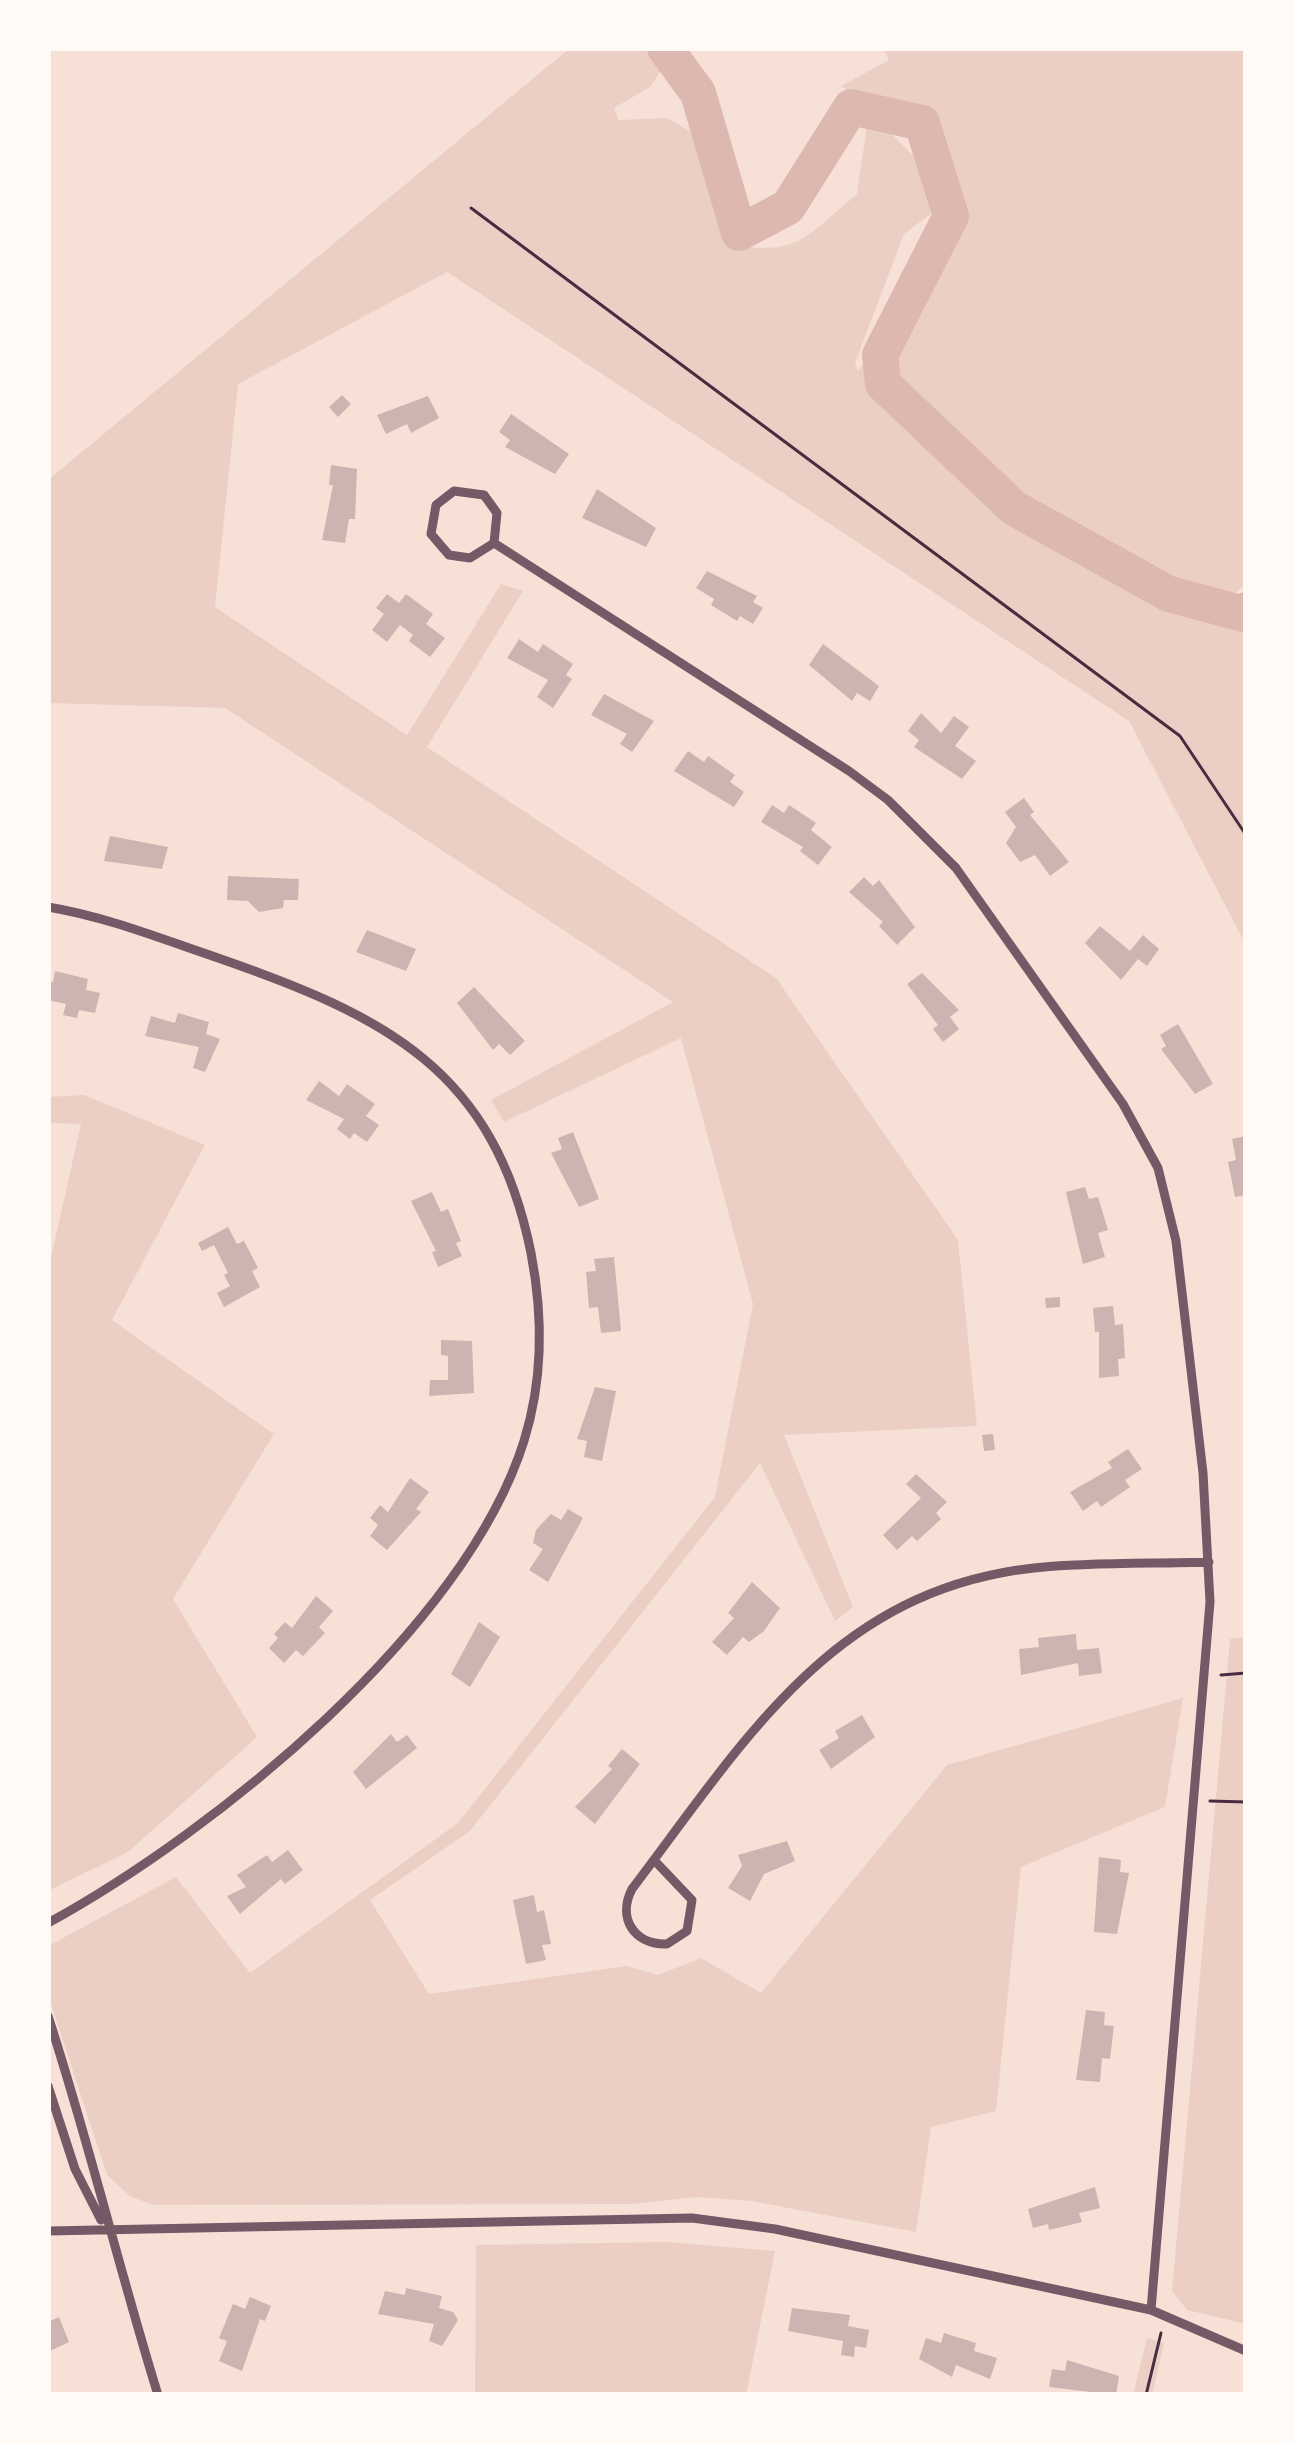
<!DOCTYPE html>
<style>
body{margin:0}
#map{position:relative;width:1294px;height:2443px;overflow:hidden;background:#f7e1d7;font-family:"Sofia Sans Condensed",sans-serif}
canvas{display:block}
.frame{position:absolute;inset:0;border:51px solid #fffaf5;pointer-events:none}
</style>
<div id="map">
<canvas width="1294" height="2443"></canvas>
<div class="frame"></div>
</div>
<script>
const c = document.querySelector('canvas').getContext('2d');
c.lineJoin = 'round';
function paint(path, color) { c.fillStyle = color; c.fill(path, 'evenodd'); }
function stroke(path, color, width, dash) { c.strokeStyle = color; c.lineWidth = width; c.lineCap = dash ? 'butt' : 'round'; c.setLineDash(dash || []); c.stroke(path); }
const green = new Path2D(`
 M570 48H649L663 68 650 87 614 108 619 120 667 118 695 134 728 244C798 257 806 237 857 194L867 125 881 123 937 180 936 210 904 234 855 363 858 371 950 241C976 172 892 119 841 86L889 60 883 48H1246V583L1217 610H1200L1100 552 1172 613 1246 629V945L1129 721 447 272 238 384 215 607 407 735 501 584 523 591 427 747 776 978 958 1240 977 1426 784 1435 853 1607 835 1621 760 1463 470 1831 370 1900 429 1994 627 1966 658 1975 701 1958 761 1993 947 1765 1183 1698 1165 1807 1021 1867 996 2111 931 2127 916 2232 751 2201 697 2197 633 2204 152 2205 130 2196 107 2175 48 1995 50 1945 176 1877 250 1973 458 1823 715 1497 753 1304 681 1038 504 1122 491 1100 673 1002 225 708 48 703V480Z
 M84 1095 205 1145 112 1320 274 1434 173 1599 257 1737 128 1852 48 1891V1271L81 1124 48 1123V1097Z
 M1246 1637V2324L1187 2310 1172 2291 1230 1639Z
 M666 2242 775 2251 746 2395H475L476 2245Z
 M1147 2338 1164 2343 1152 2395H1133Z`);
const river = new Path2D(`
 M665 48 698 93 739 233 788 207 851 107 922 123 951 216 880 355 883 384 1014 508 1169 594 1244 614 1246 610`);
const building = new Path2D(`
 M342 395 351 404 338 417 329 407Z
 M428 396 439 418 411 433 407 424 386 434 377 415Z
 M511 414 569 454 555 474 505 447 510 440 499 432Z
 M331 465 357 469 355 519H349L345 543 322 540 333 485H329Z
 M597 489 656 528 646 547 582 518Z
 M707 571 757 596 753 602 763 608 753 624 740 616 737 621 711 605 714 599 696 588Z
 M387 594 399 603 406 594 433 614 426 624 445 638 430 657 409 641 413 635 400 625 387 642 372 630 384 614 376 608Z
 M519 639 538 652 543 644 573 664 566 675 572 679 553 708 537 697 548 680 507 658Z
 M823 644 879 686 870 701 857 693 852 701 809 665Z
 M604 694 654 721 632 752 620 744 627 734 591 715Z
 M921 713 941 733 954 716 969 727 955 746 976 761 962 779 914 747 919 740 908 731Z
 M688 751 704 762 708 756 735 775 730 782 744 792 734 807 674 771Z
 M1024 798 1034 812 1030 815 1069 862 1050 876 1035 855 1020 862 1006 843 1016 827 1005 812Z
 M772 805 784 813 789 805 816 823 811 830 832 847 818 865 800 851 803 847 761 822Z
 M110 836 168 847 162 869 104 861Z
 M228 876 299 879 298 900H284L283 908 259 912 248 901 227 900Z
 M864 877 873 886 879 880 915 927 897 945 879 926 883 922 849 892Z
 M1100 926 1130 951 1143 935 1159 949 1147 966 1138 959 1121 980 1085 943Z
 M367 930 416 949 406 971 356 952Z
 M55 971 88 979 86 990 100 993 95 1013 79 1010 77 1018 63 1015 66 1004 48 1000V981L53 982Z
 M922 973 959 1010 950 1017 959 1029 943 1042 933 1029 938 1025 907 984Z
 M474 987 525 1041 510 1055 499 1044 493 1050 457 1003Z
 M178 1013 209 1022 206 1034 220 1039 205 1072 193 1068 199 1047 145 1036 151 1016 175 1023Z
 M1178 1024 1213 1084 1195 1094 1161 1049 1166 1046 1160 1035Z
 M319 1081 339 1096 347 1084 375 1104 366 1116 379 1125 367 1142 354 1133 350 1139 337 1129 344 1119 306 1100Z
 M573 1132 599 1199 579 1207 551 1153 562 1149 558 1138Z
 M1246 1136V1195L1235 1197 1228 1162 1236 1160 1232 1139Z
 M1085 1187 1089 1199 1098 1197 1108 1230 1098 1233 1105 1257 1083 1264 1066 1192Z
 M432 1192 441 1212 448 1209 461 1241 456 1243 462 1256 438 1267 432 1252 436 1251 411 1201Z
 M228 1227 237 1244 244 1241 258 1268 252 1271 260 1287 224 1307 217 1293 230 1286 224 1275 228 1273 214 1245 202 1251 198 1243Z
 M614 1257 621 1331 601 1333 598 1307 589 1308 586 1272 596 1271 594 1259Z
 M1060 1297V1307L1046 1308 1045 1298Z
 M1113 1306 1115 1325 1123 1324 1125 1358 1118 1359 1119 1376 1099 1378V1332H1095L1093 1308Z
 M441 1340 472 1341 474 1393 429 1396 430 1380H448V1356L441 1355Z
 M595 1387 616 1391 602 1461 584 1457 587 1441 577 1439Z
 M993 1434 995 1450 984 1451 982 1435Z
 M1128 1449 1142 1469 1125 1480 1130 1487 1101 1507 1097 1501 1083 1511 1070 1492 1112 1468 1108 1462Z
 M916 1474 947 1502 936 1513 941 1519 917 1541 912 1536 897 1550 883 1535 921 1498 906 1484Z
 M410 1478 429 1492 416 1509 421 1512 387 1550 370 1536 378 1525 370 1518 380 1505 388 1512Z
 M568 1509 583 1518 548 1582 529 1570 543 1549 533 1543 536 1530 551 1514 561 1520Z
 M752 1582 780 1608 764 1631 749 1642 743 1637 727 1655 712 1642 734 1618 728 1613Z
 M316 1596 333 1611 319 1627 325 1633 303 1656 296 1650 284 1663 269 1648 278 1638 274 1634 285 1622 292 1628Z
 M479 1622 500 1637 470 1687 451 1674Z
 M1076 1634 1077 1650 1099 1648 1102 1673 1079 1676 1078 1663 1021 1675 1019 1649 1039 1647 1038 1638Z
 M862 1715 875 1737 831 1769 819 1750 839 1738 835 1731Z
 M391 1734 397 1742 407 1735 417 1748 366 1789 353 1772Z
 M622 1749 640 1764 595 1824 575 1807 612 1769 608 1766Z
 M787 1841 795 1861 764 1874 750 1901 728 1888 742 1866 738 1855Z
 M288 1850 303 1870 285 1884 281 1879 240 1914 227 1896 246 1887 237 1875 267 1855 272 1862Z
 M1099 1857 1121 1860 1120 1872 1129 1873 1117 1934 1094 1932Z
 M534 1895 537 1912 544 1910 551 1944 542 1945 546 1960 526 1964 513 1900Z
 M1086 2010 1105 2012 1104 2025 1114 2026 1110 2059 1102 2058 1100 2082 1076 2080Z
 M1095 2187 1100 2208 1079 2213 1082 2222 1049 2230 1048 2224 1033 2228 1028 2209Z
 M406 2288 442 2296 439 2308 453 2312 458 2320 442 2346 429 2341 434 2324 378 2314 385 2291 405 2295Z
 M250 2297 271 2306 265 2321 260 2319 242 2371 219 2361 227 2341 219 2338 233 2304 245 2309Z
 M792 2308 850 2315 848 2326 869 2330 866 2348 855 2346 854 2357 841 2355 843 2341 788 2331Z
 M59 2317 69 2342 48 2352V2322Z
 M944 2333 976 2343 974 2351 997 2358 990 2379 956 2365 952 2377 919 2359 926 2338 941 2343Z
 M1067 2360 1119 2376 1116 2395 1049 2387 1052 2369 1065 2371Z`);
const path = new Path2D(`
 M471 208 1180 736 1246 835
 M1221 1675 1246 1673
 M1210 1801 1246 1802
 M1146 2395 1161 2333`);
const minor = new Path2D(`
 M494 543 470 558 449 555 431 534 436 505 454 491 484 495 497 513 494 543 849 771 888 800 956 868 1123 1104 1158 1168 1176 1241 1203 1473 1210 1602 1151 2310
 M48 907C108 917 164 940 221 959 384 1016 494 1069 531 1253 543 1315 543 1380 524 1441 465 1629 216 1831 48 1923
 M654 1860 692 1900 687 1931 667 1944C634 1945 617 1918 632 1889 744 1742 832 1590 1034 1568 1092 1562 1151 1564 1209 1562
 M48 2016C89 2142 119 2269 158 2395
 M48 2086 75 2169 101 2220
 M48 2231 692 2218 775 2229 1151 2310 1246 2351`);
paint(green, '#ebcfc5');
stroke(river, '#dcb8b0', 36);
paint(building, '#ccb4b1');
stroke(path, '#4a2c40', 3);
stroke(minor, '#755966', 9);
</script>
